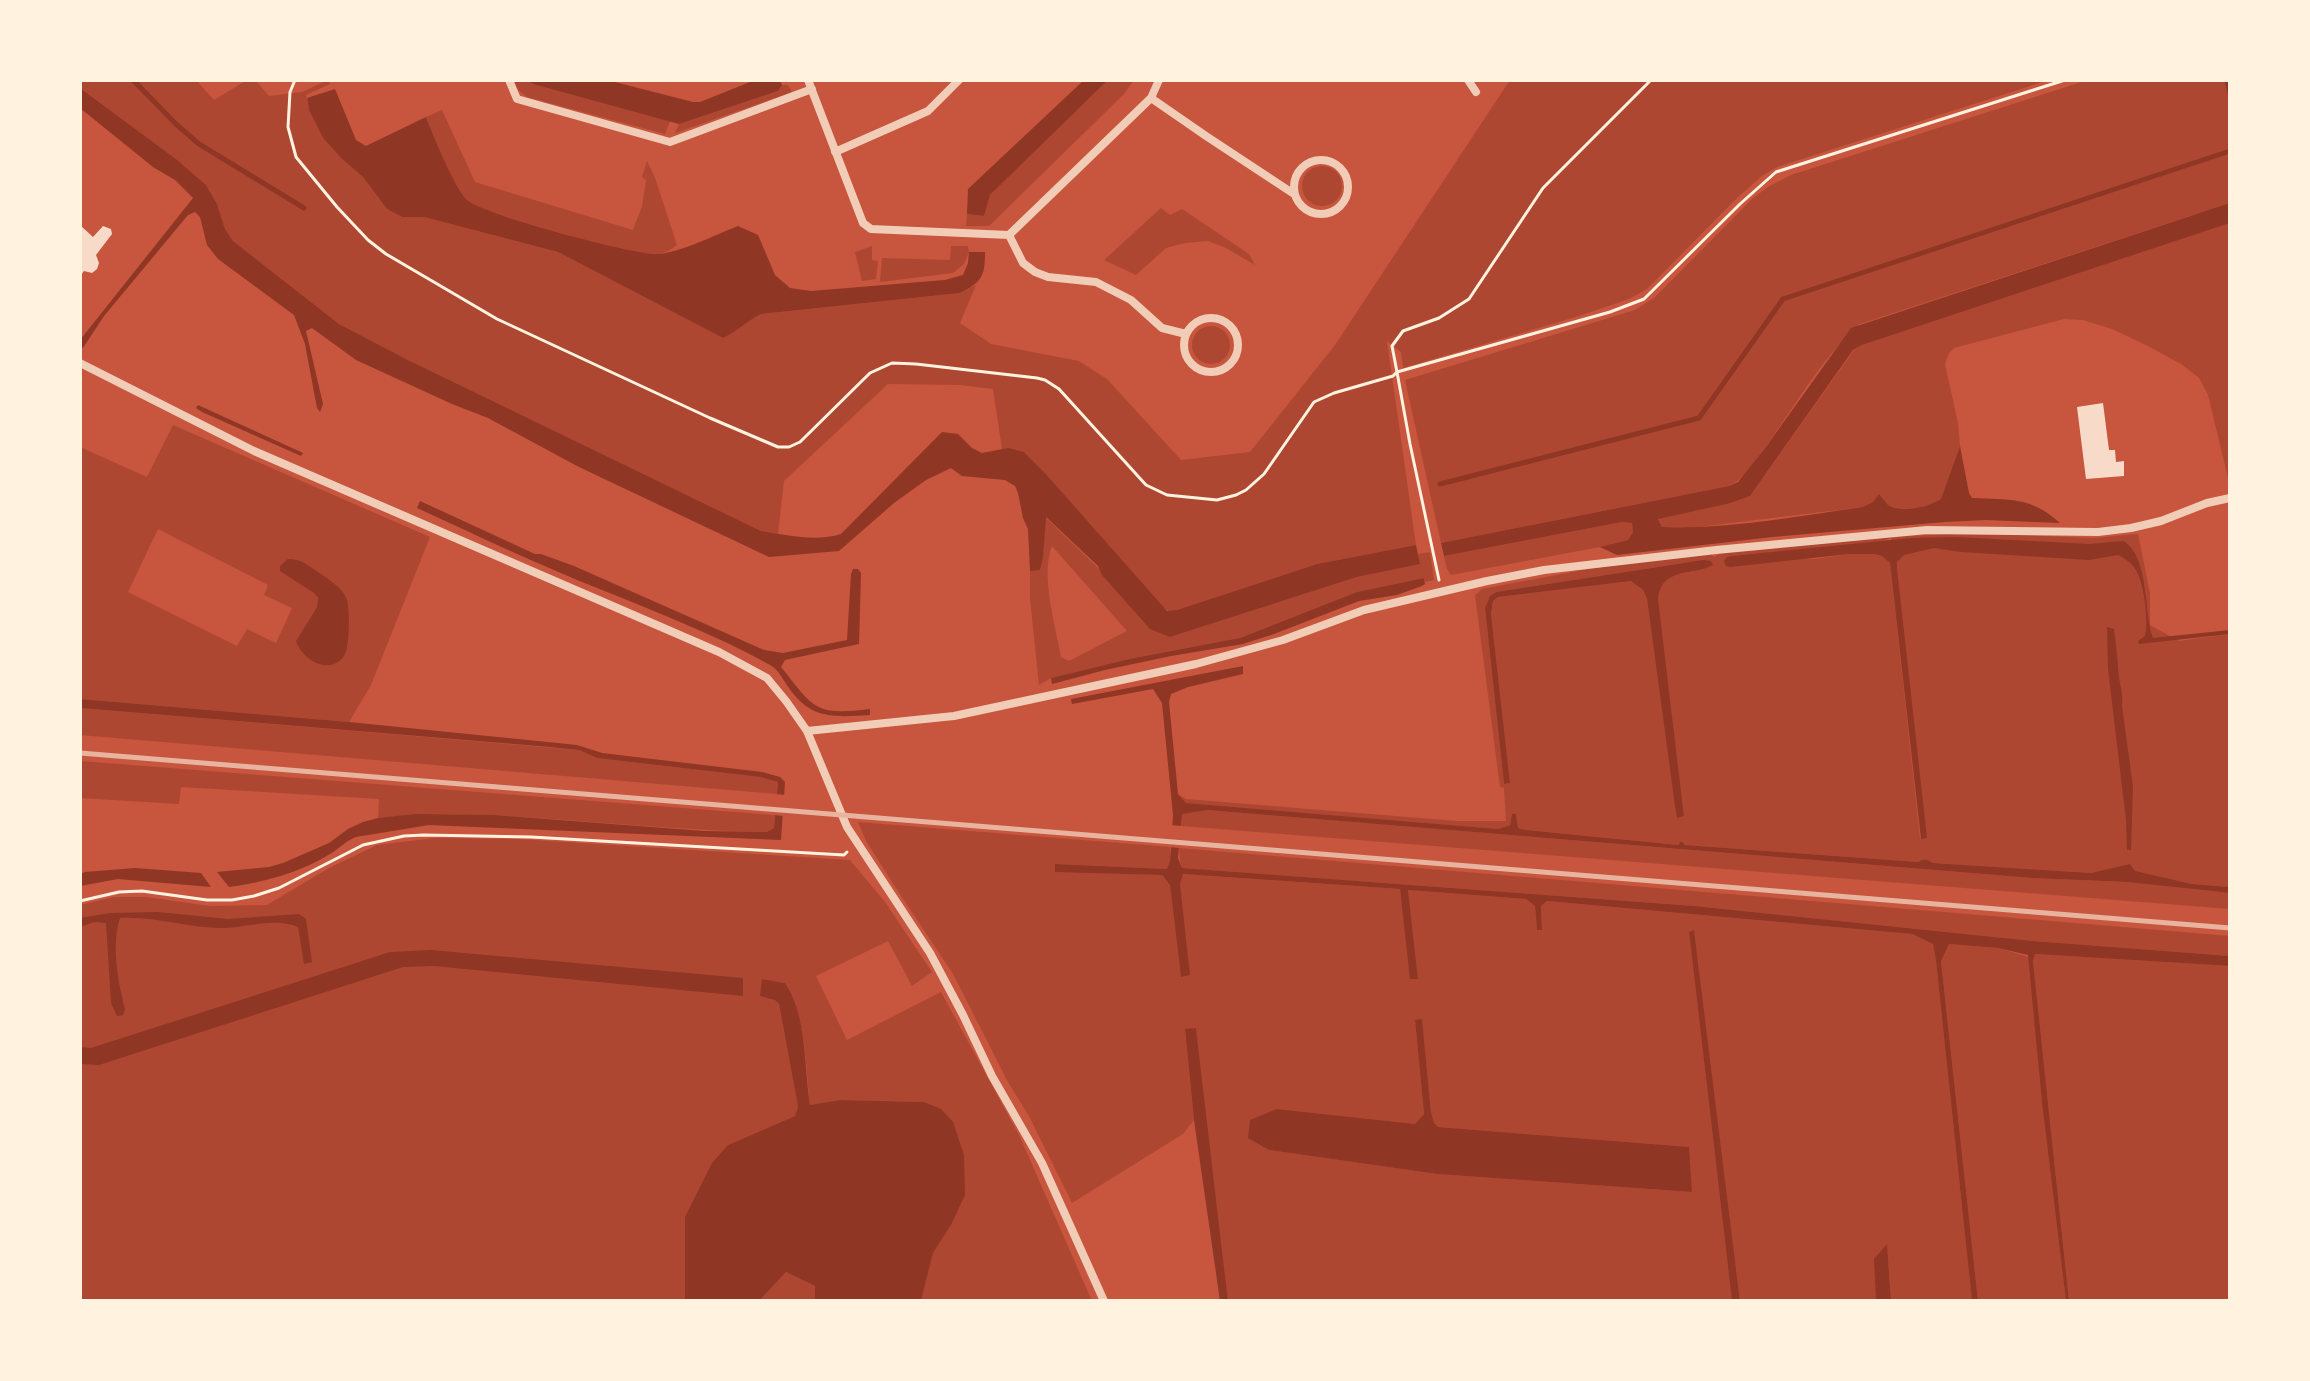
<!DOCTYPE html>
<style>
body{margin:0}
#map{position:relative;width:2310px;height:1381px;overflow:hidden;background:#c8553d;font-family:"Noto Serif",serif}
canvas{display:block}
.frame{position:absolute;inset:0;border:82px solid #fff3e0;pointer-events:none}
</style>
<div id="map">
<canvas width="2310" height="1381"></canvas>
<div class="frame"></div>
</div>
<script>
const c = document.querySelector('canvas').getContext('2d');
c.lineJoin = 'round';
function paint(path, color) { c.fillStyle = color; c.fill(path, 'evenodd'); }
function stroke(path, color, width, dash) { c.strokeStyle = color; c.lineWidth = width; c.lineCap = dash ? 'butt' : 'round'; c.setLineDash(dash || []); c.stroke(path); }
const green = new Path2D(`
 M80 80H196L214 100 247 80H255L269 96 302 92 328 80 330 84 306 95 309 110 323 138 341 158 363 177 387 209 402 217H424L558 252 723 338C738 331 747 321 761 314L960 293 976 285 960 323 991 344 1079 361 1107 379 1181 460 1250 452 1335 345 1510 80H2049L1777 167 1762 176 1737 198 1647 289 1629 299 1579 316 1403 368 1401 352 1387 341 1416 545 1317 564 1171 612 1163 608 1045 473 1024 452 1002 449 993 389 959 385 888 384 784 481 778 534 761 531 408 360 339 324 233 241 225 229 217 204 206 185 176 159 80 88Z
 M514 80H527L533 84 670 121 665 134 527 97 518 90Z
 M1108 80H1134L1124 94 989 226H966L967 214 984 216 990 195Z
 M2088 80H2230V213L2196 214 1860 324C1824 355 1798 401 1771 439 1760 455 1747 478 1729 486L1441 543 1405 380 1635 310 1654 298 1752 199 1768 187 1791 175Z
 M782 85H788L792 92 675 133 679 124 778 91Z
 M442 110 475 182 633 230 642 206 646 180 642 177 647 161 655 178 677 245C671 250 664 254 655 254 632 255 481 213 466 200 455 190 432 133 426 117Z
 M1302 186a20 20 0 1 1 40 0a20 20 0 1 1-40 0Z
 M1161 208 1170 215 1182 209 1249 254 1255 265 1226 248 1208 241 1185 243 1166 248 1136 275 1104 260Z
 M2230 223V486L2208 395 2199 378 2181 364 2146 345 2112 329 2083 320 2064 319 1954 348 1949 353 1945 364 1958 423 1960 446 1941 500C1929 506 1916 509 1902 508 1885 507 1880 499 1863 507L1690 528 1662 527 1658 518 1731 503 1750 496 1854 350 1862 345Z
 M872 246V260L878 261 876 279 862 281 855 252Z
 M951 246H968L969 252 964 264 953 273 880 282 882 258 950 260Z
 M1192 345a19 19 0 1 1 38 0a19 19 0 1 1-38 0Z
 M173 425 430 537 371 685 349 722 80 699V447L147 477ZM158 529 268 585 264 595 292 608 276 643 247 629 237 646 128 592ZM314 593 348 625 296 641 317 607 318 598Z
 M1045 517 1170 637 1357 577 1419 564 1418 554 1430 552 1434 580 1425 582 1424 578 1357 592 1240 638 1094 668 1051 678 1039 685 1030 599V571L1040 570 1043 558ZM1052 546 1127 631 1069 661 1061 657C1056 628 1040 574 1052 546Z
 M1622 522 1632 523 1633 532 1628 540 1600 547 1451 575 1447 569 1444 556Z
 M1969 533 2093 538 2138 534 2150 593V625L2179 641 2230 634V887L2192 884 2134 871 2123 866 2091 873 1933 863C1927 859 1924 858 1918 862L1683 845 1680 843V845L1526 830 1518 828 1516 814H1512L1510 825 1498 829 1186 803 1178 794 1186 799 1457 821H1506L1504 788 1500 787 1475 595 1482 589 1594 568 1711 554 1714 557 1722 553 1891 537ZM1891 538 1897 568 1926 838H1920L1890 563 1882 556 1874 554H1849L1815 559 1727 557 1884 541ZM1711 561C1692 582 1664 562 1658 598L1684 816 1677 817 1675 807 1647 599 1643 590 1631 581 1498 597 1493 601 1491 614 1510 783 1504 784 1485 608 1490 596 1496 592 1683 563Z
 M80 708 579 750 597 758 760 777 778 782 777 794 80 735Z
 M80 761 773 815H775L774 828 767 832C700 831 633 825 566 820 503 816 440 811 378 818L379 799 181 787 179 804 80 798Z
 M1192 810H1207L2032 878 2127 882 2230 893V909L1181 826 1182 813Z
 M858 822 1170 847V862L1167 869 1056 864 1055 871 1162 875 1170 885 1181 977 1180 884 1182 874 1400 889 1411 979H1418L1408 890 1526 899 1535 906 1537 930 1542 929 1541 906 1547 901 1912 934 1933 944 1936 961 1972 1301H1891L1887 1246 1876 1301H1740L1694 931 1689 932 1732 1301H1228L1196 1028 1185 1030 1194 1120 1183 1134 1072 1203 1030 1118 1008 1082 953 974 894 885 866 841ZM1422 1020 1431 1112 1434 1123 1438 1127 1688 1147 1692 1192 1437 1174 1269 1150 1277 1109 1415 1124 1424 1114 1415 1021Z
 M435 838 517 839 850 860 885 902 932 972 912 986 888 941 816 976 847 1040 941 992 1020 1137 1092 1301H921L933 1253 951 1225 924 1102 840 1100 810 1105C806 1069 805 1013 785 983L762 979 779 1004 798 1105 795 1116 728 1145 685 1217V1301H80V905L114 897H147L210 906 267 905 329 868 377 845Z
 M1179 848 2230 936V956L2033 941 1694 906 1181 868Z
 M1949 944 1998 948 2029 957 2042 1103 2066 1301H1978L1941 960Z
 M2035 954 2230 966V1301H2069L2033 961Z
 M786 1272 815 1286V1301H759Z`);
const water = new Path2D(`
 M527 80H607L693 102H700L755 80H780L782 85 778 91 679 124 533 84Z
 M1084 80H1108L990 195 984 216 967 214 968 189Z
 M80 88 176 159 206 185 217 204 225 229 233 241 339 324 408 360 761 531C786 535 816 542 841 534L942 432 958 434 972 448 982 453 1008 448 1024 452 1045 473 1167 611 1177 610 1317 564 1416 545 1420 564 1357 577 1170 637 1150 629 1102 575 1098 566 1046 517 1043 558 1040 570 1030 571 1028 529 1023 518 1018 493 1015 486 1005 480 962 476 951 468 926 480 894 503 839 551 769 557 579 467 488 418 452 404 356 360 312 328 306 331 323 404 320 412 317 408 305 344 294 315 218 259 207 245 200 217 195 212 188 215 104 316 83 348 80 346V340L193 198 175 180 153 167 80 108Z
 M335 89 356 140 366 146 426 117C432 133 456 191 467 200 482 214 634 255 656 254 678 254 717 234 738 226L758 235 775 275 790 288 811 291 945 280 963 275 968 263 969 252H985C985 276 982 282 960 293L761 314C747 321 738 331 723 338L558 252 424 217H402L387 209 363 177 341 158 323 138 309 110 307 98Z
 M2230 203V223L1862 345 1853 350 1750 496 1731 503 1658 519 1662 527C1728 530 1797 516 1863 507L1873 502 1879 494C1880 495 1887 504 1888 505 1902 513 1929 507 1941 499L1960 446 1969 493 1972 498C2010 500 2030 496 2060 523L1986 520 1945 522 1772 537 1617 555 1600 547 1628 540 1633 532 1632 523 1622 522 1444 556 1441 543 1729 486 1738 482 1763 451 1851 328Z
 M198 405 303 453 301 456 202 412 196 408Z
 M420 501 535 554H541L574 566 764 650 783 653 847 640 851 574 853 569H858L861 573 859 644 785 660 781 667C814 708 814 716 870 709V715C835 717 811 720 789 688 783 680 779 670 770 665 716 635 659 613 602 590 539 565 478 536 417 508Z
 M1956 537 2089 544 2124 541C2150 559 2143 611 2153 638L2230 630V634L2139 644 2138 641 2145 636C2149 622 2144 585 2137 572 2133 564 2126 559 2118 555L2089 560 1961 552 1934 548 1904 555 1897 562V568L1927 838 1921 839 1890 563 1882 556 1874 554H1849L1730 567 1726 566 1724 561 1727 557 1732 556 1911 538Z
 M288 559C301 558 310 567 321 574 331 581 343 588 347 600 350 611 350 647 344 656 330 676 302 660 296 641L317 607 318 598 314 593 280 571V566Z
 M1703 560 1711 561 1713 565C1691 577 1663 566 1658 598L1684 816 1677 818 1675 807 1647 599 1643 590 1631 581 1498 597 1493 601 1491 614 1510 783 1504 784 1485 608 1490 596 1496 592Z
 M1424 578 1425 584 1422 586 1397 595 1359 601 1274 634 1243 644 1171 656 1105 670 1052 684 1051 678 1130 659 1240 638 1357 592Z
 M2107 627 2114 629C2116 642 2117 655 2118 667 2118 681 2124 692 2122 706L2133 787 2131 850H2127L2126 820 2108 669Z
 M1243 666V674L1188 687 1171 694 1169 702 1178 794 1186 803 1498 829 1510 825 1512 814H1516L1518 828 1526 830 1679 845 1680 842 1684 843V845L1918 862C1924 858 1927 859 1933 863L2091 873 2130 864 2135 871 2192 884 2230 887V893L2127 882 2032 878 1207 810 1182 814 1178 858 1182 868 1694 906 2033 941 2230 956V966L2035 954 2033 961 2069 1301H2066L2042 1103 2028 955 1998 948 1949 944 1941 961 1978 1301H1972L1936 961 1933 944 1912 934 1547 901 1541 906 1542 930H1537L1535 906 1526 899 1408 890 1418 979H1410L1400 889 1183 874 1180 884 1190 975 1181 977 1170 885 1162 875 1055 872V864L1167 869 1170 861 1173 815 1162 703 1153 689 1072 704 1071 699Z
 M80 699 349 722 577 745 602 753 762 772 780 777 785 782 781 840 429 825 356 837C345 841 339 849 330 854 299 873 265 882 229 887L217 872 269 867 283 863 329 843 348 829 363 822 378 818 415 814 493 815 704 831 767 832 774 828 778 782 760 777 597 758 579 750 550 747 80 708Z
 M135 868 201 873 211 887 118 879 80 886V874L85 872Z
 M158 912 228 919 299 914 306 919 312 962 304 964 298 927C274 917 247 928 222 928 188 928 154 916 120 918 111 946 118 981 125 1009L123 1015 117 1016 111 1003 106 923 94 922 80 927V918L110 913Z
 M1694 930 1740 1301H1732L1689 932Z
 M431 950 743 978V996L434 966 403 967 99 1065 80 1064V1047L91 1048 390 952Z
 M762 979 785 983C807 1015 804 1067 810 1105L840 1100 924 1102 941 1109 953 1122 964 1155 965 1195 951 1225 933 1253 921 1301H815V1286L786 1272 759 1301H685V1217L712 1163 728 1145 795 1116 798 1106 779 1004 775 1000 760 996Z
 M1422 1019 1431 1112 1434 1123 1438 1127 1689 1147 1692 1192 1437 1174 1269 1150 1248 1138 1250 1120 1277 1109 1415 1124 1424 1114 1415 1020Z
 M1196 1028 1228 1301H1220L1194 1120 1185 1029Z
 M1887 1244 1891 1301H1876L1874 1259Z`);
const pier = new Path2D(`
 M775 794 787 795 785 816 773 815Z
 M1169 825 1183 826 1182 848 1167 847Z`);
const stream = new Path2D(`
 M133 80 177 125 199 144 304 208
 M2227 80 2230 93
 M1440 484 1699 418 1783 299 2230 151`);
const building = new Path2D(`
 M80 225 93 237 103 226 111 229 112 234 96 255 99 263 97 269 92 273 84 271 80 276Z
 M2103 403 2109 450H2115L2116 462 2124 461V476L2086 479 2077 407Z`);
const path = new Path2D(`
 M295 80 290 92 288 127 296 157 337 207 368 240 386 254 497 319 710 418 778 447H789L800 442 870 373 892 363 916 364 1037 378 1045 380 1059 389 1146 485 1167 495 1217 500 1236 495 1246 490 1264 474 1314 402 1334 393 1393 376 1397 372 1392 346 1403 331 1439 318 1469 299 1543 188 1651 80
 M1439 580 1410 444 1397 372 1610 312 1644 299 1740 204 1776 172 2065 80
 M80 901 119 892 142 891 207 900H232L254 896 279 888 363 845 404 836 424 835 531 837 844 855 847 852`);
const minor = new Path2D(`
 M509 80 517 99 670 142 812 89
 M808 80 863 223 871 229 1009 235
 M1468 80 1476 92
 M1151 98 1206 136 1294 194
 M835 152 928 111 959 80
 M1294 187a27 27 0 1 1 54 0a27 27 0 1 1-54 0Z
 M1009 235 1151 98 1159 80
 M1009 235 1023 263 1035 272 1048 277 1096 282 1131 300 1162 328 1186 334
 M1184 345a27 27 0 1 1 54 0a27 27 0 1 1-54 0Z
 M80 363 254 451 719 652 767 678 786 701 807 731 847 827 930 953 963 1015 992 1076 1042 1163 1104 1301
 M807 731 954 716 1196 664 1283 640 1364 610 1487 581 1544 570 1716 550 1927 530 2098 532 2131 528 2161 521 2207 503 2230 498`);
const rail = new Path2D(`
 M80 753 2230 928`);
paint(green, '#ae4732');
paint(water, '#8f3625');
paint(pier, '#c8553d');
stroke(stream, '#8f3625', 5);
paint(building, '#f7dbc8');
stroke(path, '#fff3e0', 3);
stroke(minor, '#f1ccb7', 8);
stroke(rail, '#e9b49f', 5);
</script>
